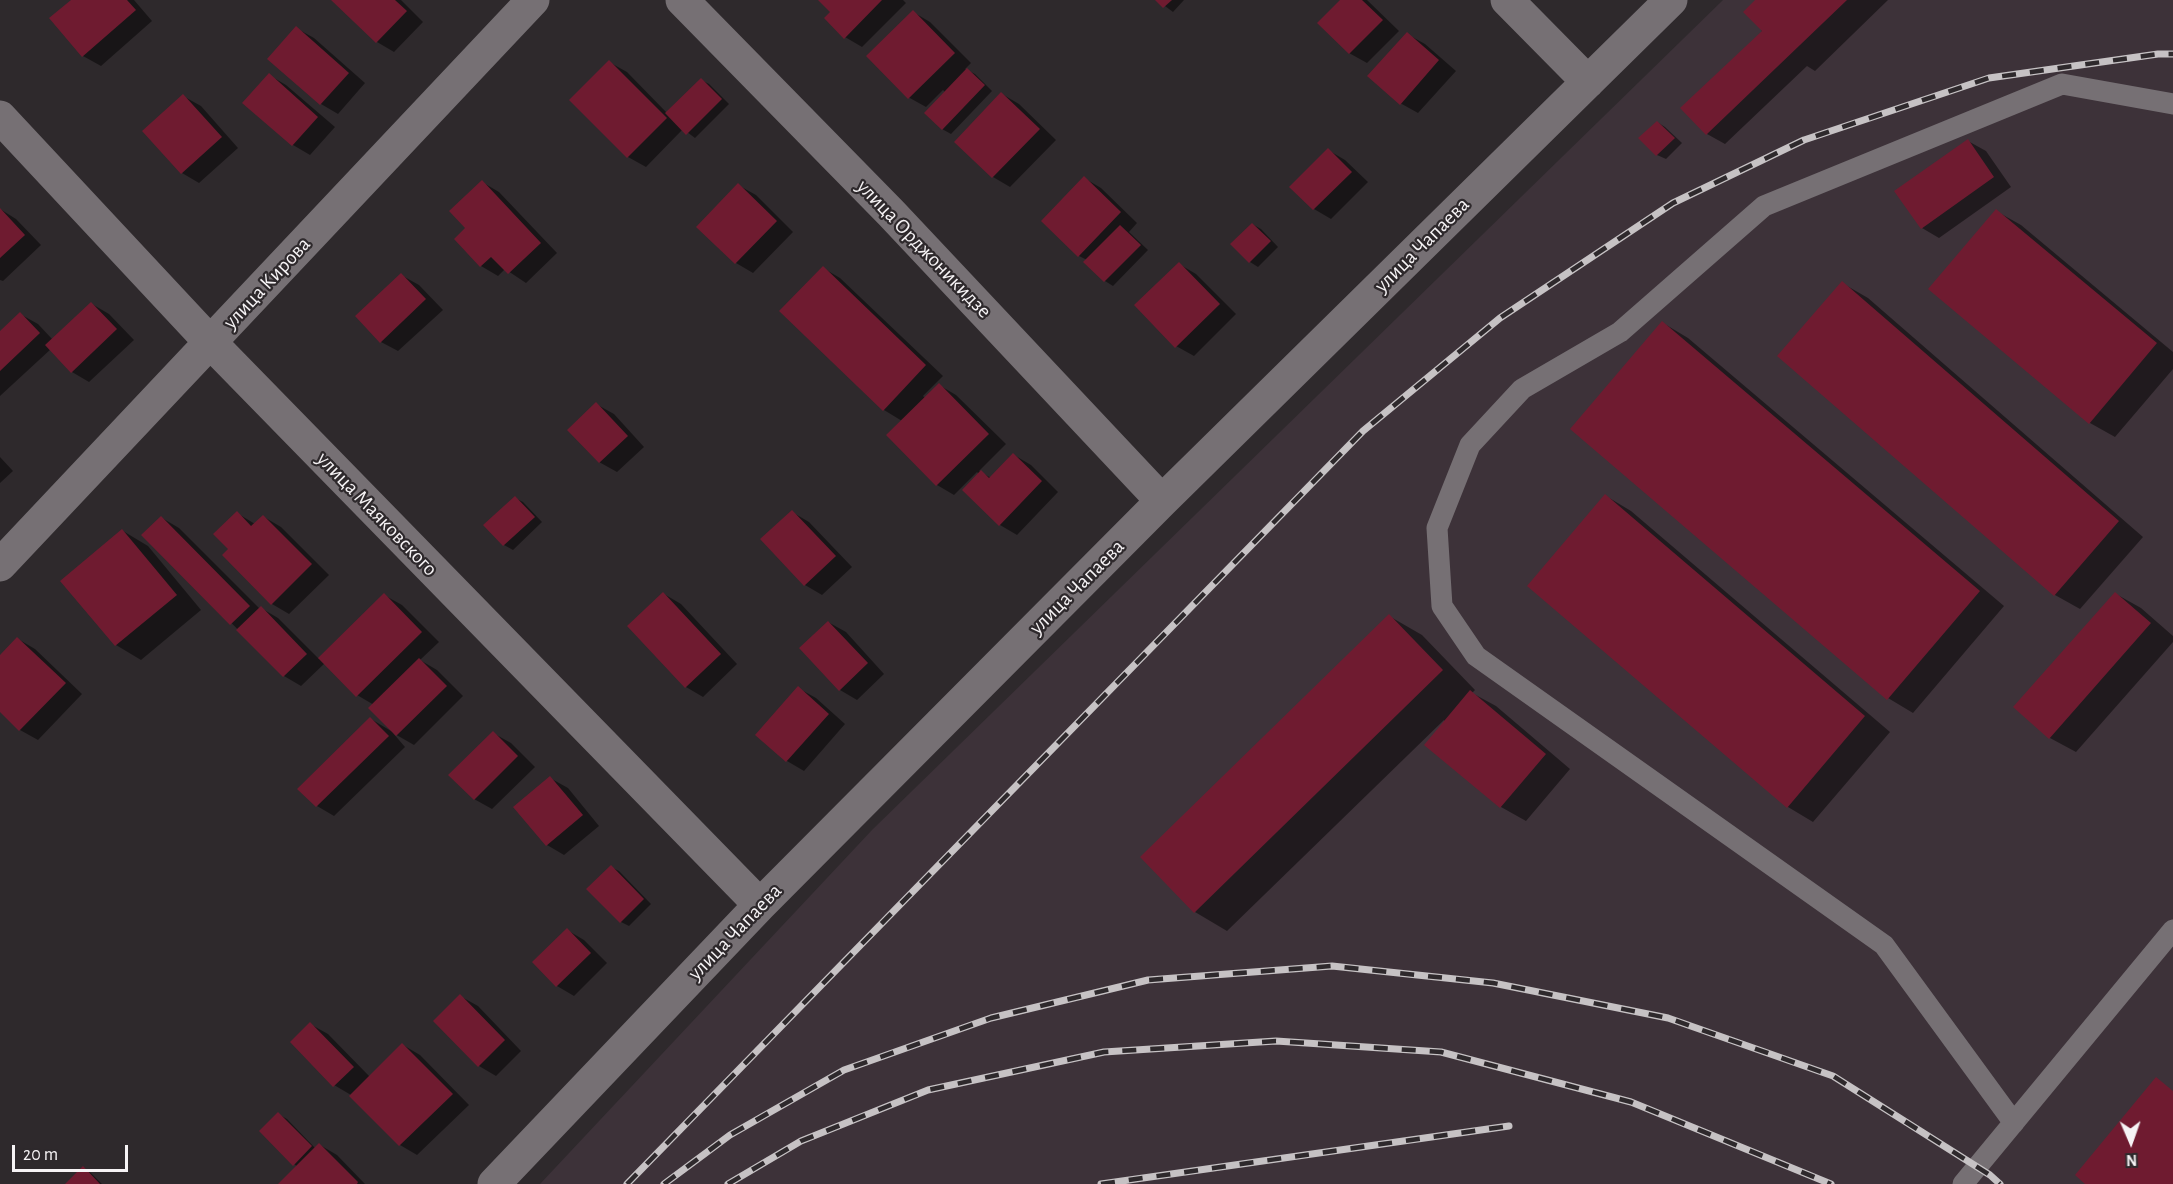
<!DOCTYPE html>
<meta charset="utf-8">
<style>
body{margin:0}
#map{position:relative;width:2173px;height:1184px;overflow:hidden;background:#2e292c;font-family:"Alegreya Sans",sans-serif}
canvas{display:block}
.north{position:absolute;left:2101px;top:1112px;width:60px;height:60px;-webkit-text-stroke:4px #2e292c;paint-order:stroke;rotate:178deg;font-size:16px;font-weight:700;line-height:24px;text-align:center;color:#f6f3f5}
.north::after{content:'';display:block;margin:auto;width:21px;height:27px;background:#f6f3f5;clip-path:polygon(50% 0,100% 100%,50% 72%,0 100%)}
.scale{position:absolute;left:12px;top:1145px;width:116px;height:27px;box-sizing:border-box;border:3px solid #f6f3f5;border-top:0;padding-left:8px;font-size:18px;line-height:21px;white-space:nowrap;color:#f6f3f5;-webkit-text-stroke:4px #2e292c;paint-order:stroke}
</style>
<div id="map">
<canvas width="2173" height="1184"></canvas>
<div class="north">N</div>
<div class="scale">20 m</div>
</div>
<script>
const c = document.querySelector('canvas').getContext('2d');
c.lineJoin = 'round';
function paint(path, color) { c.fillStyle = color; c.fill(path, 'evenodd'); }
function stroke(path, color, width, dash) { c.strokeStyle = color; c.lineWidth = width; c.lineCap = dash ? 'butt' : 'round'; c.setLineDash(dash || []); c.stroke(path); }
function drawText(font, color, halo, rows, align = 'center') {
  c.font = font + ' "Alegreya Sans",sans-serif'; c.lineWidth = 4.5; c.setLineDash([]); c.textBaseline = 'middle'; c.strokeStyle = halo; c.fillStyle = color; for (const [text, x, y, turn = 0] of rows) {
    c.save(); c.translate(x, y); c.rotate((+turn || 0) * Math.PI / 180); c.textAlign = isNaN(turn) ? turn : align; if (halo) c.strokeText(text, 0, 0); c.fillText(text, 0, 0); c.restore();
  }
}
const built = new Path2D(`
 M1723 0H2173V1184H540L872 830Z`);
const shadow = new Path2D(`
 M73 0H134L152 21 101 66 83 56 51 19Z
 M333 0H401L423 22 394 52 377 42Z
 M820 0H903L906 3 862 47 845 37 832 12Z
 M1157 0H1184L1173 12Z
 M1342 0H1367L1399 31 1367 63 1349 53Z
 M1758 0H1888L1815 71 1807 66 1725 144 1707 134 1682 108 1762 33Z
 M913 12 930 22 971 63 965 69 975 74 992 91 951 134 942 129 945 92 943 90 926 107 908 97Z
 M296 28 314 38 365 83 338 114 321 104Z
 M1407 34 1425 44 1456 71 1418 113 1400 103Z
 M609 62 627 72 667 113 701 80 709 84 729 104 695 138 683 129 646 167 628 157 571 100Z
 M269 75 286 85 335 127 310 155 293 145 244 103Z
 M1002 94 1019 104 1056 140 1010 187 993 177Z
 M183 96 201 106 238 148 199 183 182 173Z
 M1657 122 1665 127 1682 143 1666 159 1657 155Z
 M1968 141 1986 151 2011 187 1939 238 1922 228Z
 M1328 150 1345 160 1368 182 1331 219 1314 209Z
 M1084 178 1101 188 1137 223 1129 232 1148 250 1113 286 1105 281 1085 262 1087 260 1079 256Z
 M482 182 499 192 557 253 526 283 505 269 498 276 481 266 467 228Z
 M738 185 756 195 793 232 753 273 736 263 698 227Z
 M0 209 16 219 41 245 3 281 0 280Z
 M1996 211 2021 225 2173 352V369L2115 437 2090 423Z
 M1252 224 1261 229 1278 247 1258 267 1250 262Z
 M1179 264 1196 274 1236 314 1194 356 1176 346Z
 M823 268 840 278 943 376 923 396 925 398 939 385 956 395 1006 444 979 471 991 478 1014 455 1031 465 1058 492 1017 535 1000 525 964 490 979 474 977 472 954 495 937 485 888 435 902 421 884 410Z
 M401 275 419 285 443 310 398 351 381 342Z
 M1842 283 1868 298 2143 537 2080 609 2055 595Z
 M92 304 109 314 134 340 89 382 72 372 51 349 0 396V333L20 314 38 324 53 340Z
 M1663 323 1688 338 2004 606 1913 713 1888 698Z
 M596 404 614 414 644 447 617 472 599 462Z
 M0 457 13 471 0 483Z
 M1606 496 1631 511 1890 732 1813 822 1788 807Z
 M515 498 523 502 542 522 513 550 504 545 486 525Z
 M792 512 809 522 852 567 822 595 805 585Z
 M237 513 255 524 264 517 281 527 329 575 289 614 272 604 230 549Z
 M162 518 179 528 260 609 261 608 278 618 319 659 384 595 402 605 439 642 420 660 437 670 463 696 414 745 393 733 405 747 334 816 317 806 371 719 391 731 374 705 357 695 325 663 301 686 284 676 144 535Z
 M123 531 148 546 201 610 141 660 116 645Z
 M664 594 681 604 737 664 703 697 686 687Z
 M2116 594 2141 608 2173 636V642L2076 752 2050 738 2015 707Z
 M1389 616 1422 635 1475 690 1472 693 1496 706 1570 769 1526 821 1501 807 1444 720 1227 931 1195 912Z
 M828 622 846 632 884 674 857 700 840 690Z
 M18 639 35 649 82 694 38 740 20 730 0 710V657Z
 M798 688 816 698 845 724 804 771 787 761 757 735Z
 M493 733 511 743 535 767 492 809 474 799Z
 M550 778 568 788 599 826 564 855 547 845Z
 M611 867 619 871 651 904 629 926 621 922Z
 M567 930 584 940 607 963 574 996 557 986Z
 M460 996 478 1006 521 1051 496 1076 479 1066Z
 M310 1024 328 1034 370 1077 403 1045 420 1055 469 1105 417 1155 400 1145 351 1095 334 1085Z
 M278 1114 287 1119 316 1149 320 1145 337 1155 365 1184H280L298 1167 294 1164Z
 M83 1168 91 1173 102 1184H67Z`);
const building = new Path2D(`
 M71 0H127L136 10 82 57 49 18Z
 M331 0H395L407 11 376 43Z
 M818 0H882L844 39 824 18 830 12Z
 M1155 0H1172L1163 8Z
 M1340 0H1362L1383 20 1349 54 1317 23Z
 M1755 0H1847L1706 135 1680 108 1762 31 1743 12Z
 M913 10 955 53 908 99 866 56Z
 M296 26 349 73 320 105 267 59Z
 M1407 32 1439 60 1400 105 1367 76Z
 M609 60 667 118 627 158 569 100Z
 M967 68 985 85 942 130 924 113Z
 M269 73 318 117 292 146 242 103Z
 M701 78 722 99 686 135 665 113Z
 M1001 92 1040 129 992 178 954 142Z
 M183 94 222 137 181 174 142 131Z
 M1657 121 1675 138 1656 156 1638 138Z
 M1968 139 1994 177 1921 229 1894 191Z
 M1328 148 1352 172 1313 210 1289 187Z
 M1084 176 1121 212 1078 257 1041 221Z
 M482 180 541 243 508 274 491 257 480 267 454 239 465 228 449 211Z
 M738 183 777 221 735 264 696 227Z
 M0 208 25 235 0 258Z
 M1996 209 2157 343 2089 424 1928 289Z
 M1252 223 1271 241 1249 263 1230 244Z
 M1120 225 1141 245 1104 282 1083 262Z
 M1179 262 1220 304 1175 348 1134 305Z
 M823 266 926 365 883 411 779 311Z
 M401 273 426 299 380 343 355 316Z
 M1842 281 2119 521 2054 596 1777 356Z
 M91 302 117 329 71 373 45 345Z
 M20 312 40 333 0 371V331Z
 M1662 321 1980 591 1887 700 1570 429Z
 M939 383 989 434 936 486 886 435Z
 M596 402 628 436 599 463 567 430Z
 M1013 453 1042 481 999 526 962 490 981 470 989 478Z
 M1605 494 1865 716 1787 808 1527 586Z
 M515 496 535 517 503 546 483 525Z
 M792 510 836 556 804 586 760 539Z
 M237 511 251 526 263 515 312 564 271 605 222 555 228 549 213 534Z
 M161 516 250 606 230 625 141 535Z
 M122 529 177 595 115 646 60 581Z
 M663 592 721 654 685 688 627 626Z
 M2115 592 2151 623 2049 739 2013 707Z
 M384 593 422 632 356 697 318 658Z
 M261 606 307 654 283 677 236 630Z
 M1389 614 1443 670 1194 913 1140 857Z
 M828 621 868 663 839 691 799 648Z
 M17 637 66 683 19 731 0 712V655Z
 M419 658 447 686 396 736 368 708Z
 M798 686 829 714 786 762 755 735Z
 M1470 690 1546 754 1500 808 1424 745Z
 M370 717 389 736 316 807 297 789Z
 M493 731 518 756 474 800 448 775Z
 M550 776 583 815 546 846 513 807Z
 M611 865 644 899 620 923 586 889Z
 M567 928 591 953 556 987 532 962Z
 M460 994 505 1040 478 1067 433 1021Z
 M310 1022 354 1067 333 1087 290 1042Z
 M402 1043 453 1094 399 1146 349 1096Z
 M2156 1077 2173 1091V1184H2085L2075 1175Z
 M278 1112 312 1146 293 1166 259 1131Z
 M319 1143 358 1182 357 1184H278Z
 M83 1166 100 1184H65Z`);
const service = new Path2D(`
 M2014 1123 1884 945 1476 656 1442 606 1437 528 1470 445 1522 389 1620 332 1764 206 2062 84 2173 104
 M1963 1184 2173 930`);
const minor = new Path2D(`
 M682 0 891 213 1162 501
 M1507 0 1588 82
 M0 117 211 343 760 905
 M0 565 533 0
 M494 1184 760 905 1162 501 1671 0`);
const rail = new Path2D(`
 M627 1184 1363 431 1500 318 1673 203 1804 140 1989 78 2158 54H2173
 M664 1184 730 1135 844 1070 991 1018 1148 980 1332 966 1493 983 1668 1018 1833 1076 1990 1175 2000 1184
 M728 1184 801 1141 928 1090 1104 1052 1276 1041 1441 1052 1631 1102 1831 1184
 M1101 1184 1509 1126`);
const streetNames = [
 ["улица Чапаева",1422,245,-45],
 ["улица Орджоникидзе",924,249,46],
 ["улица Кирова",267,283,-47],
 ["улица Маяковского",377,514,46],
 ["улица Чапаева",1077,587,-45],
 ["улица Чапаева",735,932,-46]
];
paint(built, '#3d3239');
paint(shadow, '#0007');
paint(building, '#6f1b30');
stroke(service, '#767074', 21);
stroke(minor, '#767074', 33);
stroke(rail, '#c6c2c4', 7);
stroke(rail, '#2e292c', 4.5, [14]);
drawText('21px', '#f6f3f5', '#2e292c', streetNames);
</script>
